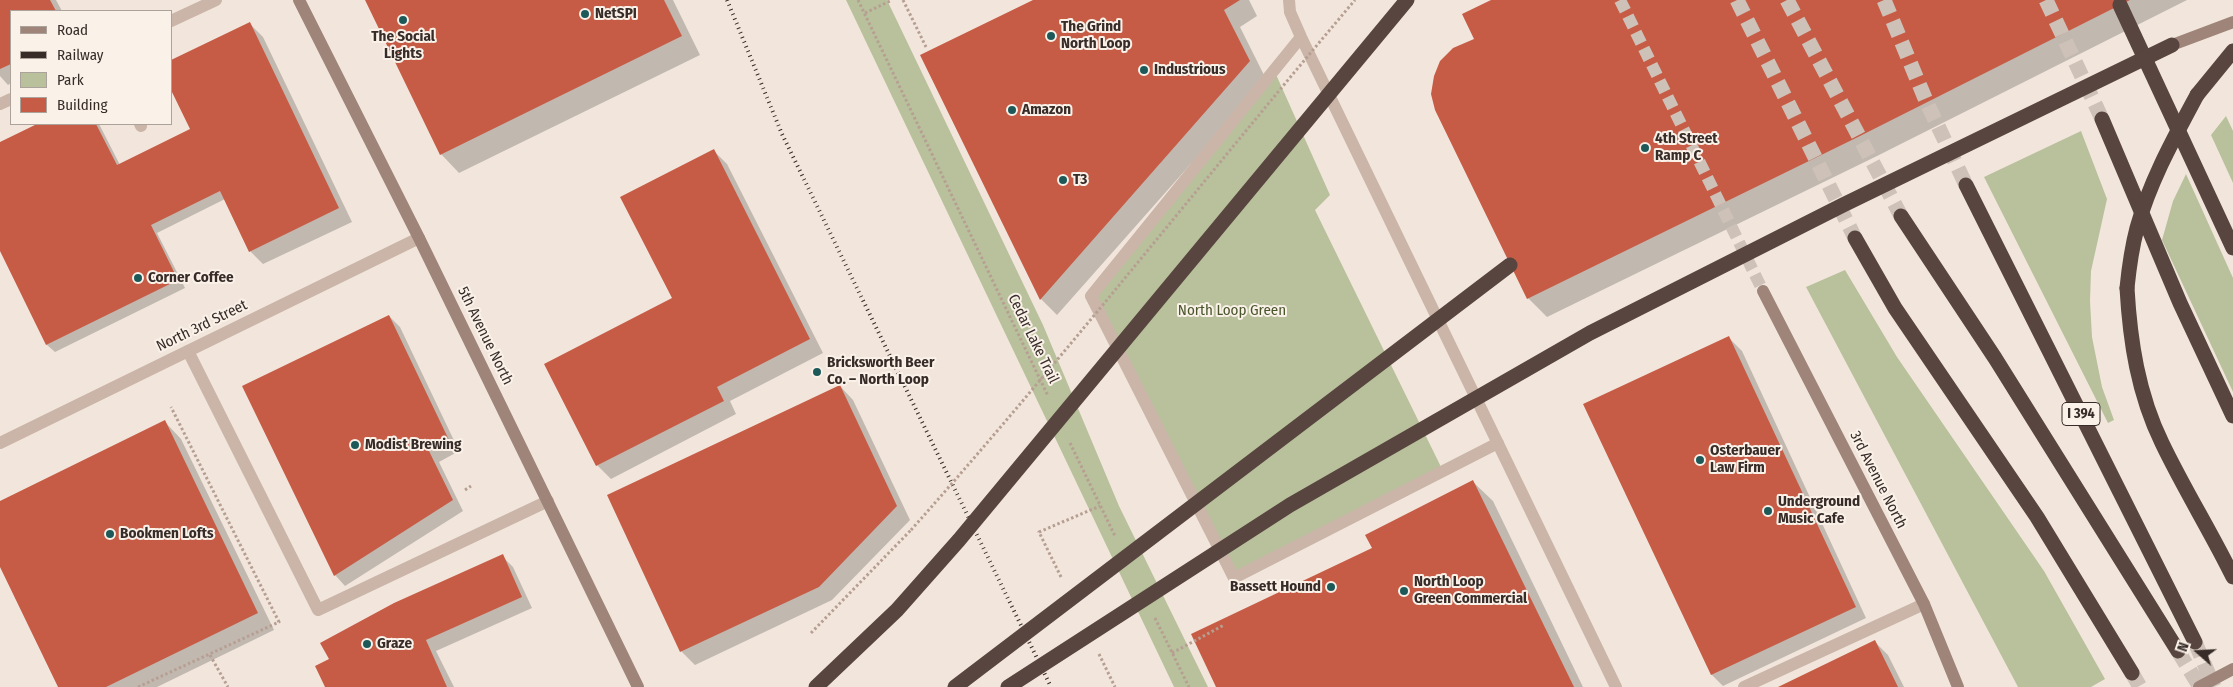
<!DOCTYPE html>
<meta charset="utf-8">
<style>
body{margin:0}
#map{position:relative;width:2233px;height:687px;overflow:hidden;background:#f2e6dc;font-family:"Fira Sans Condensed",sans-serif}
canvas{display:block}
.legend{position:absolute;left:10px;top:10px;width:162px;height:115px;box-sizing:border-box;background:#faf1e9;border:1px solid #aca29c;margin:0;padding:6px 9px;list-style:none;font-size:15px;color:#372c28}
.legend li{display:flex;align-items:center;gap:10px;height:25px}
.legend b{width:25px;border:1px solid #aca29c}
.north{position:absolute;left:2173px;top:627px;width:50px;height:50px;-webkit-text-stroke:4px #faf1e9;paint-order:stroke;rotate:289deg;font-size:14px;font-weight:700;line-height:20px;text-align:center;color:#372c28}
.north::after{content:'';display:block;margin:auto;width:18px;height:22px;background:#372c28;clip-path:polygon(50% 0,100% 100%,50% 72%,0 100%)}
</style>
<div id="map">
<canvas width="2233" height="687"></canvas>
<ul class="legend">
<li><b style="height:6px;background:#9e8479"></b>Road</li>
<li><b style="height:6px;background:#372c28"></b>Railway</li>
<li><b style="height:14px;background:#b8c19c"></b>Park</li>
<li><b style="height:14px;background:#c65c46"></b>Building</li>
</ul>
<div class="north">N</div>
</div>
<script>
const c = document.querySelector('canvas').getContext('2d');
c.lineJoin = 'round';
function paint(path, color) { c.fillStyle = color; c.fill(path, 'evenodd'); }
function stroke(path, color, width, dash) { c.strokeStyle = color; c.lineWidth = width; c.lineCap = dash ? 'butt' : 'round'; c.setLineDash(dash || []); c.stroke(path); }
function drawText(font, color, halo, rows, align = 'center') {
  c.font = font + ' "Fira Sans Condensed",sans-serif'; c.lineWidth = 4; c.setLineDash([]); c.textBaseline = 'middle'; c.strokeStyle = halo; c.fillStyle = color; for (const [text, x, y, turn = 0] of rows) {
    c.save(); c.translate(x, y); c.rotate((+turn || 0) * Math.PI / 180); c.textAlign = isNaN(turn) ? turn : align; if (halo) c.strokeText(text, 0, 0); c.fillText(text, 0, 0); c.restore();
  }
}
const green = new Path2D(`
 M846 0H887L1043 325 1119 506 1208 687H1174Z
 M1274 70 1330 195 1315 210 1443 471 1234 578 1091 296Z
 M2226 116 2233 131V183L2211 135Z
 M2081 131 2107 199 2091 271 2090 301 2092 337 2102 387 2114 420 2108 423 1984 177Z
 M2186 174 2233 278V392L2162 240 2173 201Z
 M1845 270 1897 357 2044 571 2105 679 2091 687H2018L1806 287Z`);
const shadow = new Path2D(`
 M0 0H56L62 11H11V83L8 85 0 76Z
 M366 0H673L700 55 459 173 441 154Z
 M1036 0H1249L1257 16 1240 27 1266 79 1057 315 1041 299Z
 M1494 0H2187L1877 156 1547 317 1528 298 1475 40Z
 M249 23 263 37 352 222 263 264 250 251 225 199 157 233 185 288 55 352 47 345 0 248V144L40 124H99L120 165 192 130Z
 M713 150 727 164 823 353 730 401 736 414 611 479 597 465 674 299Z
 M389 316 400 327 459 451 439 462 463 511 345 586 335 575Z
 M1728 337 1742 351 1866 618 1723 686 1712 675 1585 405Z
 M840 386 853 400 910 520 832 600 695 665 682 652 609 496Z
 M165 422 181 439 274 630 157 687H60L0 564V503Z
 M1473 482 1493 501 1583 687H1217L1374 548Z
 M502 556 513 567 532 608 436 651 454 687H327Z
 M1875 642 1888 655 1904 687H1781Z`);
const building = new Path2D(`
 M0 0H50L56 11H11V64L0 69Z
 M365 0H664L682 36 440 155Z
 M1033 0H1240L1224 10 1250 61 1040 300 920 55Z
 M1491 0H2130L1858 137 1527 299 1435 110 1431 94 1434 76 1440 61 1453 48 1474 39 1462 14Z
 M250 22 339 208 249 252 220 191 151 225 178 280 46 345 0 251V142L37 124H96L117 165 190 129 171 90V60Z
 M714 149 810 339 717 387 724 401 596 466 544 364 672 298 620 197Z
 M389 315 449 440 429 451 453 500 334 576 242 386Z
 M1729 336 1856 607 1711 675 1583 404Z
 M840 385 897 506 819 587 680 652 607 495Z
 M165 420 258 613 106 687H58L0 567V501Z
 M1473 480 1574 687H1216L1191 634 1372 548 1365 535Z
 M503 554 522 597 426 640 447 687H325L315 666 329 659 320 643 394 603Z
 M1875 640 1898 687H1778Z`);
const secondaryTunnel = new Path2D(`
 M1620 0 1763 291`);
const highwayTunnel = new Path2D(`
 M1737 0 1855 238
 M1787 0 1901 216
 M1884 0 1927 103 1966 185
 M2046 0 2102 119
 M2195 642 2214 687
 M2178 651 2200 687
 M2132 673 2140 687`);
const path = new Path2D(`
 M858 0 1048 396
 M903 0 926 47
 M865 13 892 0
 M1070 443 1115 536
 M465 490 471 486
 M1061 577 1039 532 1100 506
 M1155 618 1189 687
 M811 633 911 530
 M1172 653 1224 625
 M1099 654 1115 687
 M210 655 228 687
 M138 687 279 622 171 407`);
const lane = new Path2D(`
 M1289 0 1290 12 1301 37 1616 687
 M171 21 216 0
 M1301 37 1091 296 1234 578 1498 443
 M0 104 11 99
 M140 124 141 126
 M188 351 318 610 548 501
 M1744 687 1924 604`);
const street = new Path2D(`
 M0 443 419 238`);
const secondary = new Path2D(`
 M299 0 419 238 638 687
 M2172 45 2233 22
 M1763 291 1924 604 1958 687`);
const highway = new Path2D(`
 M2120 5 2233 248
 M2197 95 2233 51
 M2102 119 2180 303 2233 416
 M1966 185 2195 642
 M1901 216 1995 358 2178 651
 M1855 238 1895 308 2037 517 2132 673
 M2127 288C2130 341 2138 394 2162 443 2184 489 2211 532 2233 577`);
const rail = new Path2D(`
 M727 0 782 134 1051 687`);
const pathBridge = new Path2D(`
 M911 530C1064 358 1206 176 1355 0`);
const secondaryBridge = new Path2D(`
 M2199 687 2233 669`);
const highwayBridge = new Path2D(`
 M2127 288C2129 268 2132 247 2137 228 2150 181 2174 138 2197 95
 M816 687 897 610 959 540 1407 0
 M955 687 1510 265
 M1008 687 1290 505 1590 333 1843 205 2172 45`);
const markers = [
 [585,14,5,"#1e5959"],
 [403,20,5,"#1e5959"],
 [1051,36,5,"#1e5959"],
 [1144,70,5,"#1e5959"],
 [1012,110,5,"#1e5959"],
 [1645,148,5,"#1e5959"],
 [1063,180,5,"#1e5959"],
 [138,278,5,"#1e5959"],
 [817,372,5,"#1e5959"],
 [355,445,5,"#1e5959"],
 [1700,460,5,"#1e5959"],
 [1768,511,5,"#1e5959"],
 [110,534,5,"#1e5959"],
 [1331,587,5,"#1e5959"],
 [1404,591,5,"#1e5959"],
 [367,644,5,"#1e5959"]
];
const shields = [
 [2081,414,38]
];
const shieldNames = [
 ["I 394",2081,414]
];
const poiNames = [
 ["NetSPI",595,14],
 ["The Grind",1061,27],
 ["North Loop",1061,44],
 ["The Social",403,37,"center"],
 ["Lights",403,54,"center"],
 ["Industrious",1154,70],
 ["Amazon",1022,110],
 ["4th Street",1655,139],
 ["Ramp C",1655,156],
 ["T3",1073,180],
 ["Corner Coffee",148,278],
 ["Bricksworth Beer",827,363],
 ["Co. – North Loop",827,380],
 ["Modist Brewing",365,445],
 ["Osterbauer",1710,451],
 ["Law Firm",1710,468],
 ["Underground",1778,502],
 ["Music Cafe",1778,519],
 ["Bookmen Lofts",120,534],
 ["North Loop",1414,582],
 ["Green Commercial",1414,599],
 ["Bassett Hound",1321,587,"right"],
 ["Graze",377,644]
];
const parkNames = [
 ["North Loop Green",1232,311]
];
const streetNames = [
 ["North 3rd Street",202,326,-26],
 ["5th Avenue North",485,336,64],
 ["Cedar Lake Trail",1033,339,64],
 ["3rd Avenue North",1878,480,63]
];
paint(green, '#b8c19c');
paint(shadow, '#0003');
paint(building, '#c65c46');
stroke(secondaryTunnel, '#cdc1b8', 12, [12, 6]);
stroke(highwayTunnel, '#cdc1b8', 15, [15, 8]);
stroke(path, '#b69f92', 3, [2.5, 2.5]);
stroke(lane, '#cab5a8', 12);
stroke(street, '#cab5a8', 12);
stroke(secondary, '#9e8479', 12);
stroke(highway, '#58453f', 15);
stroke(rail, '#372c28', 4, [1, 4]);
stroke(pathBridge, '#b69f92', 3, [2.5, 2.5]);
stroke(secondaryBridge, '#9e8479', 12);
stroke(highwayBridge, '#58453f', 15);
for (const [x, y, r, color] of markers) { const dot = new Path2D(); dot.arc(x, y, r, 0, 2 * Math.PI); c.fillStyle = color; c.fill(dot); stroke(dot, '#faf1e9', 2); }
for (const [x, y, w] of shields) { const box = new Path2D(); box.roundRect(x - w / 2, y - 11.5, w, 23, 4); c.fillStyle = '#faf1e9'; c.fill(box); stroke(box, '#372c28', 1); }
drawText('bold 14px', '#372c28', null, shieldNames);
drawText('bold 15px', '#372c28', '#faf1e9', poiNames, 'left');
drawText('15px', '#49562c', '#faf1e9', parkNames);
drawText('15px', '#372c28', '#faf1e9', streetNames);
</script>
